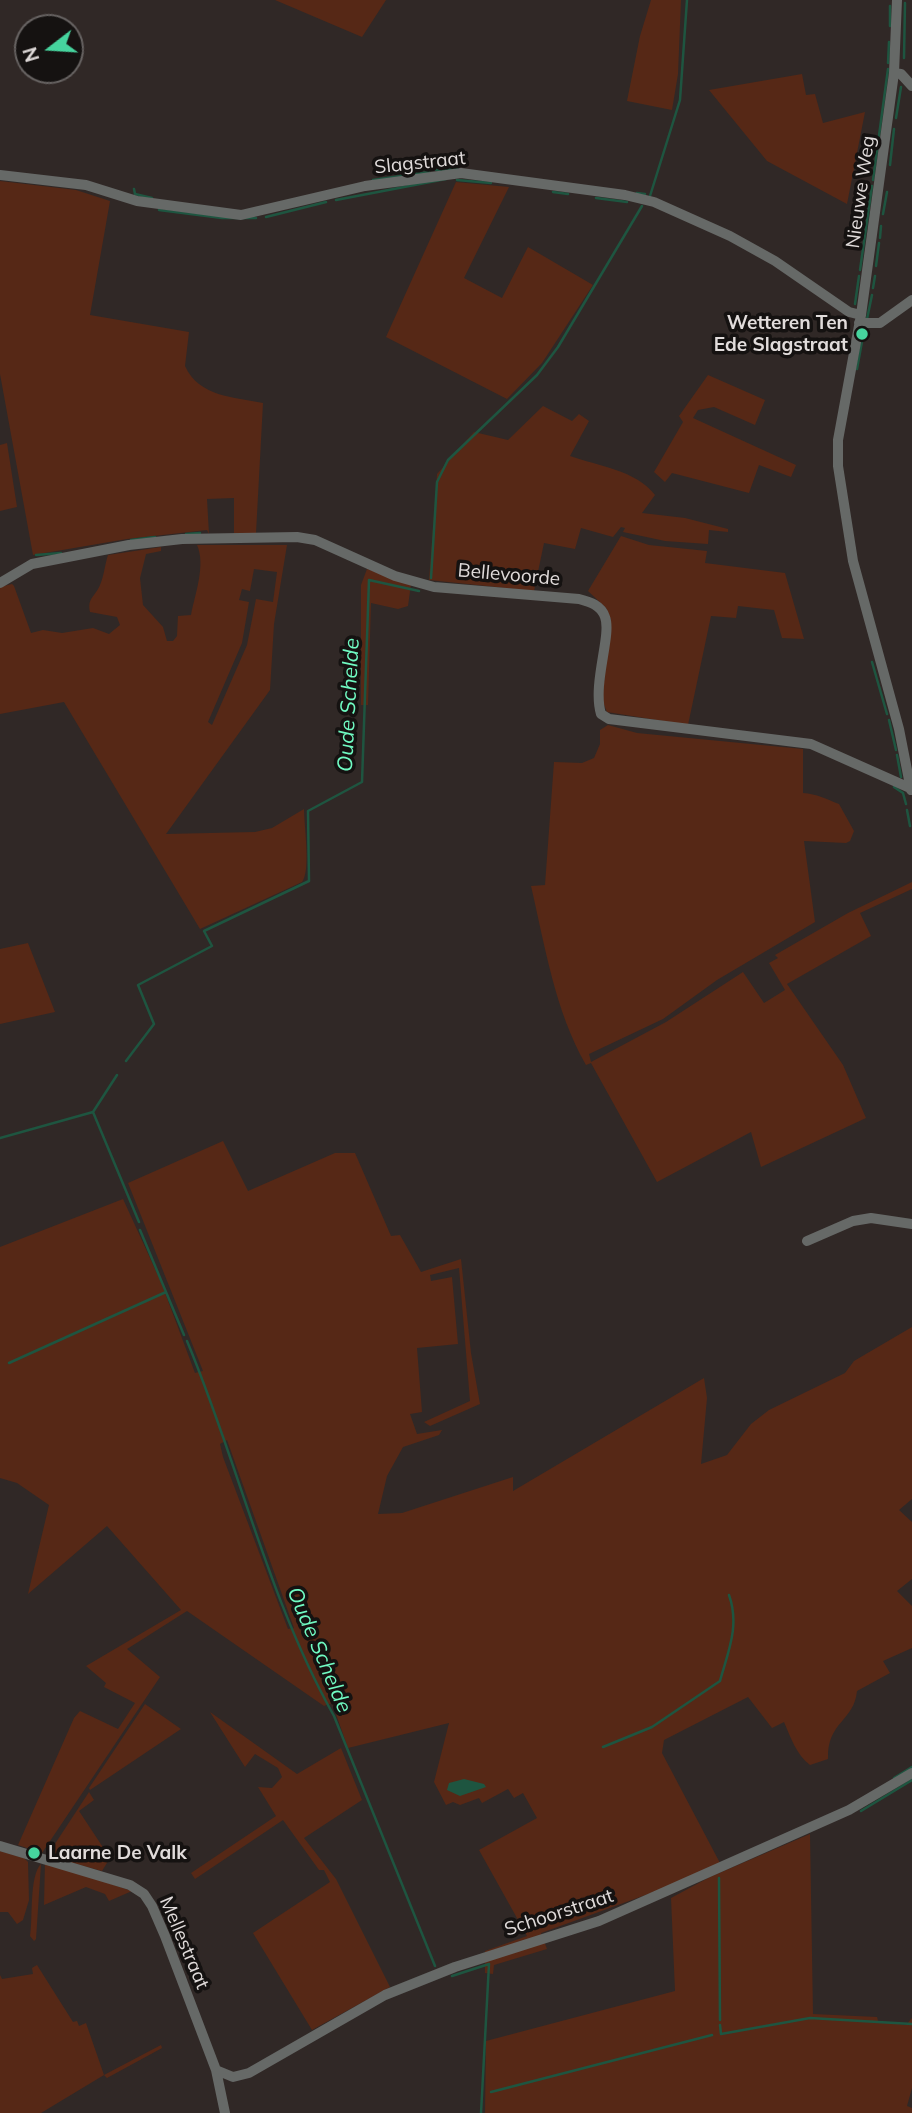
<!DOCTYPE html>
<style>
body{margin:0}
#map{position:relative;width:912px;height:2113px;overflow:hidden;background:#302826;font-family:Mulish,sans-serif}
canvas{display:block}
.north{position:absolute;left:14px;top:14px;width:70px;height:70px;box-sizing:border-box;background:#151211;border:2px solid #676362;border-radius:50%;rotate:253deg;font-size:19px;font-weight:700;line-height:28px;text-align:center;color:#e1dcdb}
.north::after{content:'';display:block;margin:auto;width:24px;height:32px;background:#46d49e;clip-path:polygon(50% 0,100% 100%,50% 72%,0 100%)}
</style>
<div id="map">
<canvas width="912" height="2113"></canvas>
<div class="north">N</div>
</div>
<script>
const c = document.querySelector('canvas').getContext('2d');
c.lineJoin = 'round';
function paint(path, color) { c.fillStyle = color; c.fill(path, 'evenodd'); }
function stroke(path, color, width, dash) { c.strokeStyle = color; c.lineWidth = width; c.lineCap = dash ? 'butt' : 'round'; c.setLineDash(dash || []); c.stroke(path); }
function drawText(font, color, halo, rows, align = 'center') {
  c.font = font + ' Mulish,sans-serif'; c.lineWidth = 7; c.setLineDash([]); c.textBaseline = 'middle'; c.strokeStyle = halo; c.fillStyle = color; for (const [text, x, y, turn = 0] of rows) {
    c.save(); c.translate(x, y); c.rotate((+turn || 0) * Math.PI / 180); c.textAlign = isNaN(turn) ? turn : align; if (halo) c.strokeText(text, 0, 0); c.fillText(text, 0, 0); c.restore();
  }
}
const green = new Path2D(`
 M275 0H386L362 37Z
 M651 0H681L678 74 672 110 627 101 640 36Z
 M802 74 806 95 815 94 823 123 865 112 847 204 767 161 709 90Z
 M0 181 76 190 110 201 90 315 189 332 185 366C199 397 234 397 263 403L256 533H234V498L207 499 209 534 207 530 127 539 33 555 0 374Z
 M456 182 509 187 464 278 502 298 528 247 593 285 542 363 507 399 386 337Z
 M708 375 765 400 755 425 714 407 698 410 693 418 796 465 791 477 759 465 749 493 672 473 665 482 654 472 683 422 679 416Z
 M543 406 572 421 579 414 589 421 570 456C598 466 636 470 655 495L642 513 685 518 728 529V532L709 530 708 544 665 541 623 532 625 528 621 527 613 537 581 528 575 549 544 543 534 591 429 580 437 474 474 432 508 440Z
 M7 443 17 507 0 511V445Z
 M621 536 649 545 707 551 705 563 785 573 804 639 782 638 774 610 738 606 736 618 711 616 688 725 607 712 602 700 611 620 606 608 588 591Z
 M197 545H287L274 624 270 690 166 834 255 832 272 828 304 809C304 825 311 871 302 882L200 929 64 702 0 714V587L12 584 14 586 31 633 43 630 62 633 93 628 109 634 120 625 117 617 90 612C87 598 95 597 100 585 104 576 105 564 108 555L161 547V551L146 554 140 578 143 605 163 627 167 641H173L177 636 178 616 191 615C195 594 206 565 197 545ZM254 569 277 572 273 602 256 599 247 645 212 725 208 722 242 643 249 602 239 600 242 589 250 591Z
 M367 569 411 584 408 606 398 609 371 603 368 705H361V585Z
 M608 725 637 733 803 749V793C817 794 826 799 839 804L854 831 850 841 846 843 804 841 815 922 717 980 663 1019 589 1054 591 1062 666 1022 743 972 764 1003 785 990 769 963 778 958 775 955 848 913 912 882V889L860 913 871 936 787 984 843 1065 866 1118 761 1167 751 1132 657 1182 591 1063 586 1065C555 1011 545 946 531 886L545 885 554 762 582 763 594 758 600 744V730Z
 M28 943 55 1012 0 1024V949Z
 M223 1141 248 1191 335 1153H355L391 1236 400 1235 421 1272 461 1259 471 1353 480 1404 430 1426 424 1422 470 1401 459 1268 430 1275 431 1281 452 1277 458 1344 417 1348 422 1412 410 1414 417 1434 442 1430 439 1435 403 1447 387 1476 378 1514 402 1513 513 1477V1491L704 1378 707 1398 701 1464 727 1455 751 1424 769 1410 845 1373 854 1361 912 1327V1499L899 1510 912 1522V1579L897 1591 912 1606V1648L883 1661 890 1673 857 1691C854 1722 827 1721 828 1759L810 1765C796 1754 791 1738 784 1722L772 1728 748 1697 664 1740 662 1753 720 1863 662 1889 541 1933 547 1949 494 1965 493 1974 485 1973V1951L527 1936 479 1850 537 1818 523 1793 514 1798 508 1789 482 1803 479 1798 460 1805 453 1802 446 1805 434 1782 449 1723 348 1748 332 1703 324 1706 187 1611 127 1649 160 1677 42 1853 18 1845 74 1718 80 1711 118 1729 135 1703 104 1687 106 1683 86 1666 181 1610 107 1526 28 1594 49 1505 17 1483 0 1478V1247L123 1199 161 1282 195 1373 203 1371 128 1183ZM227 1440 294 1628 288 1629 223 1457 220 1444Z
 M145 1704 181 1729 90 1790 89 1788Z
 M210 1712 297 1774 341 1748 362 1800 304 1838 336 1879 390 1987 312 2030 253 1933 330 1882 324 1870H319L283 1820 195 1879 191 1873 276 1816 258 1787 272 1788 282 1777 278 1768 255 1754 245 1767Z
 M89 1792 94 1800 79 1811 110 1858 102 1871 47 1856Z
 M810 1834 813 2014 877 2017 878 2021 906 2025 912 2018V2088L907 2106 912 2108V2113H485L486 2041 675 1991 671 1898 710 1877Z
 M0 1851 24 1858 28 1862 29 1900 23 1920 17 1924 8 1912H0Z
 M45 1862 132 1891 109 1901 105 1894 86 1887 44 1905Z
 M41 1864 36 1939 34 1941 30 1936C33 1919 29 1876 41 1864Z
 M37 1965 73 2022 77 2021 79 2026 86 2023 104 2075 161 2045 162 2048 107 2078 104 2075 41 2113H0V1975L2 1979 33 1974 32 1968Z`);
const water = new Path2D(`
 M464 1779 484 1784 486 1787 460 1796 447 1790 449 1783Z`);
const stream = new Path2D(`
 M890 26V6
 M904 58 905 3
 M888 63 889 42
 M896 118 901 87
 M890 165 894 129
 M436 170 457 169
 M373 180 429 172
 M457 180 491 183
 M873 180 888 69
 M134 189 135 194 152 198
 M553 192 568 194
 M637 193 645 194
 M650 196 680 100 687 0
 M596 198 627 202
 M336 200 446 179
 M159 210 222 218H256
 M883 214 887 192
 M266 217 326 202
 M880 238 881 226
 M876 266 879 243
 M860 270 872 186
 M873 288 875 276
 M855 304 859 276
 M867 319 872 295
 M857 369 863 336
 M186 534 200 533
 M131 540 155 537
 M36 555 61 553
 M431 578 437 482 448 460 537 375 558 347 642 206
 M872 662 887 714
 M889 720 896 750
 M897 755 901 777
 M894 787 903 793 906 804
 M907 810 910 826
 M126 1061 154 1024 138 985 212 946 204 931 309 881 308 811 362 782 369 580 419 591
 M117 1075 93 1112 139 1222
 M0 1138 93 1112
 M140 1230 184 1335
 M187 1341C239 1465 268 1599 334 1716L435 1966
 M9 1363 166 1292
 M603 1747 652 1727 720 1681C728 1652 740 1626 729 1595
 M894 1778 912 1767
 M861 1811 912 1780
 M719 1878 720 2020
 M452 1976 489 1964 481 2113
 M720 2025 721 2034 810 2018 912 2024
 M491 2092 712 2035`);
const minor = new Path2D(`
 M897 0 894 73 861 315 838 440V466L853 561 899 729 911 790
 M894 73 901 74 912 86
 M0 175 86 185 137 201 241 215 365 186 461 173 625 195 654 202 730 236 775 261 849 312 861 315
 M859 323H880L912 300
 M0 583 32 564 129 545 182 539 297 537 315 540 395 576 434 587 579 599C590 602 601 605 605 617 612 635 592 684 601 714L609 719 811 744 912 789
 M807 1241 853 1221 871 1218 912 1224
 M0 1846 130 1885 144 1894 152 1906 165 1936 216 2070 225 2113
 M216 2070 233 2077 249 2073 385 1995 455 1967 599 1921 849 1810 912 1773`);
const markers = [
 [862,334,7,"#46d49e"],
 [34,1853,7,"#46d49e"]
];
const streetNames = [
 ["Slagstraat",420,163,-6],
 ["Nieuwe Weg",861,192,-82],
 ["Bellevoorde",509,575,5],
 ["Schoorstraat",559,1913,-18],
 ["Mellestraat",184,1943,67]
];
const poiNames = [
 ["Wetteren Ten",848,323],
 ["Ede Slagstraat",848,345],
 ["Laarne De Valk",48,1853,"left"]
];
const waterNames = [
 ["Oude Schelde",349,705,-87],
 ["Oude Schelde",319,1650,67]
];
paint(green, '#562816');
paint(water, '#1e5540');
stroke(stream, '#1e5540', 2.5);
stroke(minor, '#666967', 10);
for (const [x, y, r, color] of markers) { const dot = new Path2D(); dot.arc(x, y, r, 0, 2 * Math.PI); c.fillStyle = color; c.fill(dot); stroke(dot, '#151211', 2.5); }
drawText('19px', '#e1dcdb', '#151211', streetNames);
drawText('bold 19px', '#e1dcdb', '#151211', poiNames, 'right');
drawText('italic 21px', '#70fac2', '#151211', waterNames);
</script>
